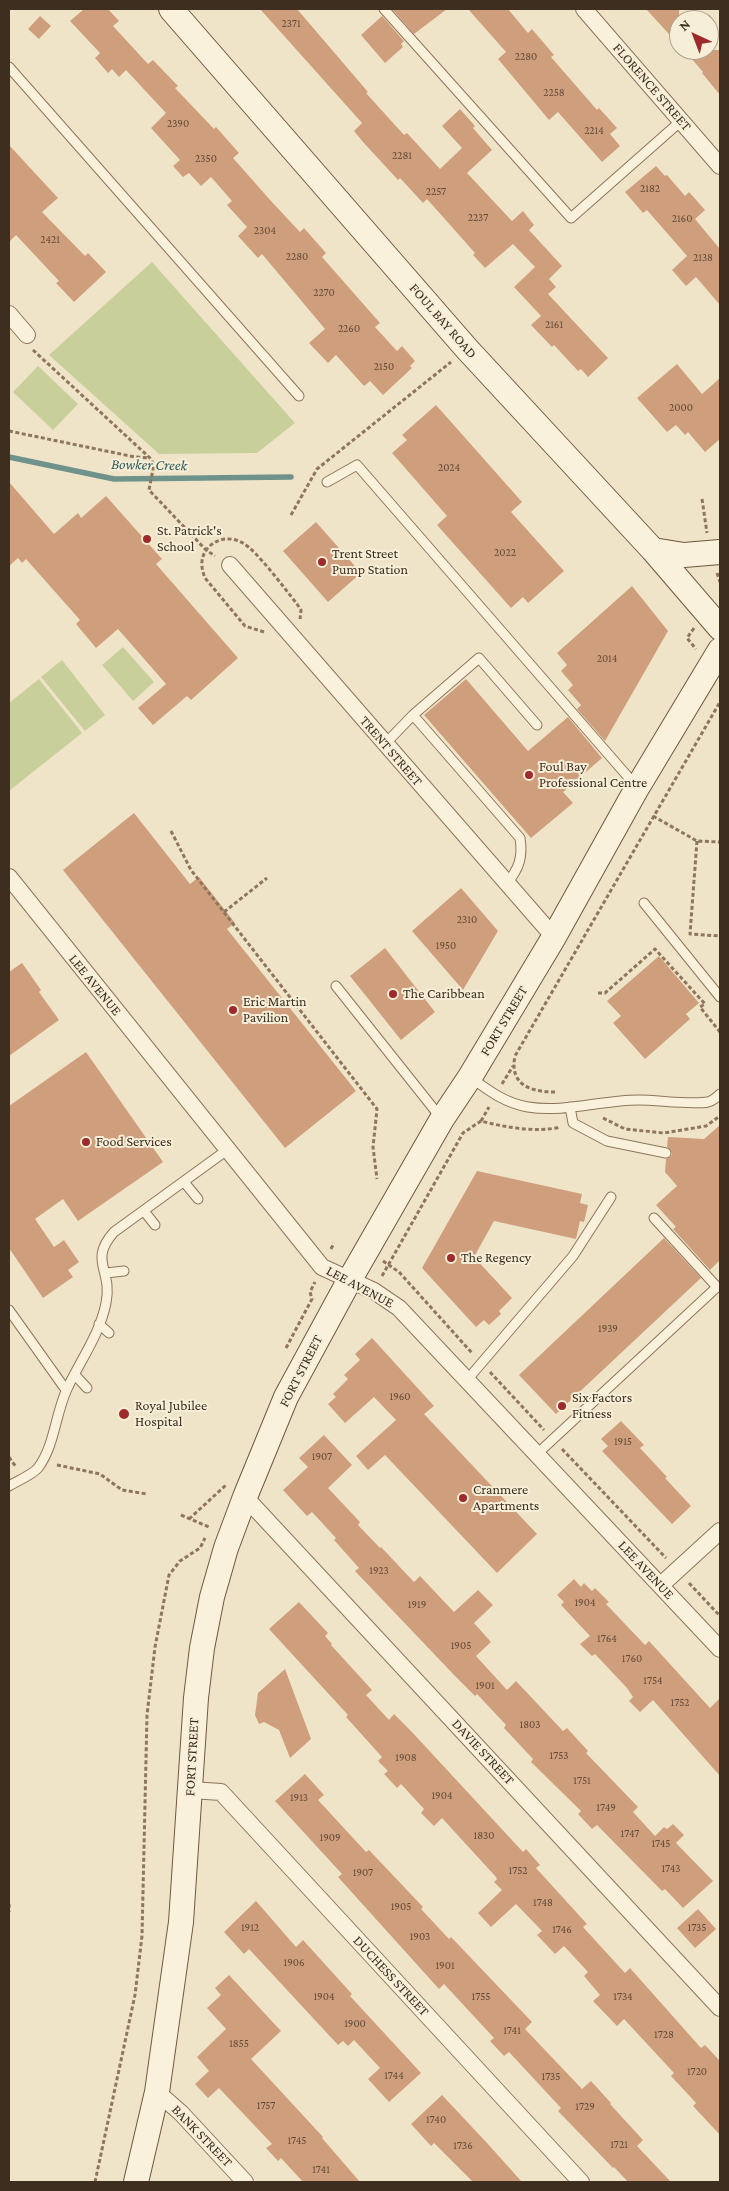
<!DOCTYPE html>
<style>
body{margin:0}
#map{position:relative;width:729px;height:2191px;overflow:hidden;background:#f0e4c8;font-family:"Crimson Pro",serif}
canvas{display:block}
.frame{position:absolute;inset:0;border:10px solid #3d2e20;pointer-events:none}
.north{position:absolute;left:669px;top:10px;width:50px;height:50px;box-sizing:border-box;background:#f7eed8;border:1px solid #ada18e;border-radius:50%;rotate:317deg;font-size:14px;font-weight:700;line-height:20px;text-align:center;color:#3d2e20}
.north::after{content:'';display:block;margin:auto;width:18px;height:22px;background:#9e2a2b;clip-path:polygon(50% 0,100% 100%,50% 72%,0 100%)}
</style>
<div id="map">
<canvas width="729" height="2191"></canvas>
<div class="frame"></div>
<div class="north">N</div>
</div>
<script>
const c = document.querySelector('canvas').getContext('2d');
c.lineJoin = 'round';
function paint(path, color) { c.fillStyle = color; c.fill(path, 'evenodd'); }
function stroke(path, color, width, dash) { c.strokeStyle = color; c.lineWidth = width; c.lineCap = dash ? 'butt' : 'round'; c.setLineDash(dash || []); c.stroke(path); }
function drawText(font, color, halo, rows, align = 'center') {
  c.font = font + ' "Crimson Pro",serif'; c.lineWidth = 4; c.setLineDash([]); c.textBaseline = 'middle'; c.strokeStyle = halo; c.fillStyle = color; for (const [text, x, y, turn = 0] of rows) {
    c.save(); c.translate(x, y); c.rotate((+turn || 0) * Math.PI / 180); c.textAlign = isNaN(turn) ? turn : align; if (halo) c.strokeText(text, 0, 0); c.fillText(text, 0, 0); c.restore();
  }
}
const green = new Path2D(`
 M152 262 295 423 257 453 159 454 49 355Z
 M38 366 78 404 53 430 13 392Z
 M123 647 154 682 133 701 102 665Z
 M62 660 105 715 85 731 41 677Z
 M39 679 82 733 9 791V703Z`);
const stream = new Path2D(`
 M9 457 114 479 291 477`);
const building = new Path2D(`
 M84 9H108L119 21 113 26 148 64 153 60 178 86 175 88 214 129 216 127 239 153 233 158 271 201 300 232 304 228 326 253 322 257 380 323 375 327 397 351 402 346 415 361 410 366 412 368 383 395 370 381 364 386 336 355 328 363 309 343 325 329 262 254 258 258 238 236 247 227 227 205 232 201 211 177 201 186 189 173 183 177 173 166 180 160 151 128 166 113 126 70 119 77 112 69 108 73 95 58 100 53 70 21Z
 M260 9H297L368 92 366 93 404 135 407 133 440 169 462 148 442 126 460 109 475 126 473 128 492 150 467 173 512 221 523 211 534 225 529 230 562 266 549 279 556 287 548 294 608 358 588 377 581 369 578 371 554 345 552 347 531 325 541 316 514 287 535 267 513 244 485 268 473 255 475 253 427 199 423 203 400 178 398 180 363 142 354 131 362 123Z
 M392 9H447L414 34Z
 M468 9H508L528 33 532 29 554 55 551 57 597 110 599 108 617 128 610 134 620 146 602 162 558 112 549 120 498 59 506 52Z
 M646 9H679V45Z
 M40 16 51 26 39 39 28 29Z
 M382 16 404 41 401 44 403 47 385 63 361 35Z
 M684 50H720V95L702 73 703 72Z
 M9 145 58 198 42 212 85 256 88 253 106 272 74 302 56 283 59 281 16 235 9 242Z
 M656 166 665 176 667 175 685 196 689 192 705 210 695 219 720 249V305L696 277 686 286 672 270 687 256 647 210 643 213 625 192Z
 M677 364 702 394 720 378V439L705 452 688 432 685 435 676 425 667 432 637 398Z
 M436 405 522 502 511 512 564 571 528 603 523 597 511 608 437 525 447 516 392 453 407 440 402 435Z
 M9 482 54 534 78 513 81 518 106 496 162 559 156 564 238 658 191 700 187 696 153 725 138 708 166 684 118 629 96 648 76 624 80 620 26 559 22 563 18 558 9 566Z
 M316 522 361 573 328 602 283 551Z
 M632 586 668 631 605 741 577 709 581 705 568 690 573 685 561 671 567 665 557 653Z
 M466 679 528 751 568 717 602 758 563 792 573 803 531 838 424 715Z
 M134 813 190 884 199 877 235 923 227 929 356 1091 285 1148 63 870Z
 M461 888 498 931 463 990 412 931Z
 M385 948 435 1012 401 1040 350 976Z
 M659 956 699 1003 686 1014 690 1019 645 1059 613 1023 621 1016 607 1001Z
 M22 963 41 990 39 992 59 1020 9 1056V972Z
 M86 1052 163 1162 78 1221 63 1199 35 1219 54 1247 64 1240 79 1262 68 1270 73 1277 43 1298 9 1248V1106Z
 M720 1125V1260L710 1270 673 1229 676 1227 656 1205 677 1186 665 1172 666 1159 670 1157 672 1154 670 1149 667 1147 668 1137 704 1139Z
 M477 1171 582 1194 580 1203 588 1205 584 1222 580 1221 576 1239 494 1221 474 1257 512 1298 499 1311 501 1314 489 1325 484 1320 476 1327 422 1268Z
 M664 1238 701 1278 556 1414 519 1375Z
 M372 1338 434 1406 424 1414 537 1534 497 1573 385 1455 368 1470 356 1456 396 1420 374 1397 345 1423 328 1404 336 1397 333 1394 348 1379 344 1375 360 1360 355 1354Z
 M621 1421 644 1445 640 1448 667 1477 665 1478 691 1506 672 1524 602 1451 608 1446 601 1439Z
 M324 1435 352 1465 328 1488 360 1522 358 1525 380 1548 381 1547 414 1582 420 1576 454 1612 478 1590 493 1605 474 1623 491 1642 476 1656 507 1690 516 1681 563 1731 567 1728 588 1751 586 1753 638 1807 633 1812 655 1836 664 1827 667 1829 673 1824 684 1835 676 1843 713 1881 683 1908 665 1889 662 1891 597 1825 592 1829 578 1814 581 1811 531 1762 533 1759 504 1728 506 1725 477 1694 475 1696 455 1676 355 1571 359 1568 334 1540 336 1538 312 1512 307 1516 283 1490 308 1467 299 1458Z
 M574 1579 581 1587 584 1583 592 1591 595 1588 609 1602 606 1604 645 1645 649 1641 710 1708 720 1698V1776L653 1700 640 1712 629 1701 633 1697 627 1688 595 1654 592 1656 580 1644 590 1636 561 1605 564 1602 557 1595Z
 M299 1602 328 1633 325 1636 332 1644 331 1645 372 1690 366 1695 389 1720 394 1714 411 1731 523 1852 526 1849 540 1865 536 1868 587 1924 583 1927 625 1973 630 1968 701 2048 705 2045 720 2061V2135L693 2106 696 2103 671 2076 674 2073 624 2019 617 2026 593 2001 600 1995 584 1976 588 1972 564 1946 555 1954 537 1935 542 1931 516 1904 491 1927 478 1913 502 1890 494 1882 497 1879 496 1877 442 1818 434 1826 421 1813 424 1809 401 1784 397 1788 384 1774 388 1771 378 1761 382 1757 346 1717 348 1715 269 1629Z
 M285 1669 311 1739 290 1758 279 1730 264 1722 259 1724 255 1715 258 1693Z
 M305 1774 324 1795 318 1800 366 1852 369 1850 423 1907 421 1909 449 1939 451 1937 532 2022 525 2029 582 2089 591 2081 611 2103 610 2104 643 2140 637 2146 671 2182H628L614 2167 613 2168 558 2111 561 2108 509 2052 504 2056 490 2041 494 2038 444 1984 439 1989 338 1877 342 1874 275 1801Z
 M256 1901 296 1947 303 1940 352 1994 350 1996 421 2073 389 2102 368 2079 380 2068 354 2040 348 2046 343 2041 338 2045 249 1949 244 1954 224 1932Z
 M698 1909 716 1929 695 1948 677 1928Z
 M229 1975 281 2031 251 2059 323 2137 322 2138 360 2182H303L281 2158 278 2161 266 2148 272 2144 219 2088 208 2098 195 2084 209 2071 197 2057 226 2029 207 2008 221 1995 215 1988Z
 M442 2095 487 2143 522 2182H473L434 2143 431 2146 411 2124Z`);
const path = new Path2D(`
 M33 350 150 458 154 464 149 490 206 550 215 556
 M9 431 135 457 150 458
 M702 499 707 533
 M291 515 317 469 451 362
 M717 573 720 582
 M694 628 687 638 696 649
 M264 632 245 626 205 578C201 568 200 558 207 549 216 538 231 536 243 543 257 551 285 589 297 604L301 610 300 619
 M653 816 697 841 720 842
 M171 831 191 870 377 1109 373 1147 377 1179
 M697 841 690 934 720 936
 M224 912 267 878
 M598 993H605L655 949 705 1004 700 1007 720 1032
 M502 1084 513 1066
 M555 1092C531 1092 509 1085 515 1056L720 702
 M603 1118 625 1129 664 1133 706 1126 720 1116
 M481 1121 489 1107
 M331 1249 334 1243
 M383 1261 399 1272 472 1353
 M382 1276 463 1133 481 1121C503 1127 538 1133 560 1127
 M286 1348 312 1299 310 1292 315 1282
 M490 1372 544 1430
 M562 1449 666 1558
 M9 1457 16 1467
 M57 1465 100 1474 122 1490 147 1494
 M181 1515 209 1527
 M189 1519 226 1485
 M689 1583 720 1616
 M9 1904V1912
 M95 2182 135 1995 142 1936 147 1715 155 1647 169 1575 180 1561 200 1548 205 1538`);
const lane = new Path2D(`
 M384 9 571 218 681 121
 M9 67 299 396
 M327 482 357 465 636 786
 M413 715 520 838C523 857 519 869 507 883
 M385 744 413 715 479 658 537 725
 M644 903 720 997
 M336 986 441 1118
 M470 1077C489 1091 505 1103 528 1107 564 1113 602 1100 639 1100 658 1100 691 1105 708 1102 712 1101 717 1097 720 1094
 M570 1107 573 1123 607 1141 666 1153
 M184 1182 198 1199
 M144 1211 155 1225
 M106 1273 124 1271
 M9 1310 66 1390
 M99 1324 109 1333
 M75 1375 87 1388
 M467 1380 573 1256 611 1197
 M537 1454 717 1287 654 1218
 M9 1486C17 1481 32 1475 38 1468 55 1445 55 1415 67 1389 80 1361 100 1334 106 1303 113 1270 88 1261 114 1232L227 1150`);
const street = new Path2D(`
 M584 9 720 166
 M9 314 27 335
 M230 565 554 937
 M9 877 322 1267 374 1291 399 1308 720 1649
 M245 1497 720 2008
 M661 1585 720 1531
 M191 1790 221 1792 581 2182
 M157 2092 181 2113 245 2182`);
const secondary = new Path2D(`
 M171 9 467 349 653 550 720 628
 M653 550 684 555 720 552
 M136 2182 157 2092 181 1922 196 1698 202 1648 212 1597 226 1548 245 1497 286 1397 349 1281 442 1119 470 1077 554 937 637 788 720 650`);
const markers = [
 [147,539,5,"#9e2a2b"],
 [322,562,5,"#9e2a2b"],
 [529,775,5,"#9e2a2b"],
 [393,994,5,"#9e2a2b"],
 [233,1010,5,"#9e2a2b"],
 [86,1142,5,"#9e2a2b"],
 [451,1258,5,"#9e2a2b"],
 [562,1406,5,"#9e2a2b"],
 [124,1414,6,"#9e2a2b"],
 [463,1498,5,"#9e2a2b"]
];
const numberNames = [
 ["2371",291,24],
 ["2280",526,57],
 ["2258",554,93],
 ["2390",178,124],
 ["2214",594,131],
 ["2281",402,156],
 ["2350",206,159],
 ["2182",650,189],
 ["2257",436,192],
 ["2237",478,218],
 ["2160",682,219],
 ["2304",265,231],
 ["2421",50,240],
 ["2280",297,257],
 ["2138",703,258],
 ["2270",324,293],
 ["2161",554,325],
 ["2260",349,329],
 ["2150",384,367],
 ["2000",681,408],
 ["2024",449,468],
 ["2022",505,553],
 ["2014",607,659],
 ["2310",467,920],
 ["1950",446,946],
 ["1939",608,1329],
 ["1960",400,1397],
 ["1915",623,1442],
 ["1907",322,1457],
 ["1923",379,1571],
 ["1904",585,1603],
 ["1919",417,1605],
 ["1764",607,1639],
 ["1905",461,1646],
 ["1760",632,1659],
 ["1754",653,1681],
 ["1901",485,1686],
 ["1752",680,1703],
 ["1803",530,1725],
 ["1753",559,1756],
 ["1908",406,1758],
 ["1751",582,1781],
 ["1904",442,1796],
 ["1913",299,1798],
 ["1749",606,1808],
 ["1747",630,1834],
 ["1830",484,1836],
 ["1909",330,1838],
 ["1745",661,1844],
 ["1743",671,1869],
 ["1752",518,1871],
 ["1907",363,1873],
 ["1748",543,1903],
 ["1905",401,1907],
 ["1912",250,1928],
 ["1735",697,1928],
 ["1746",562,1930],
 ["1903",420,1937],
 ["1906",294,1963],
 ["1901",445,1966],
 ["1904",324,1997],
 ["1755",481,1997],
 ["1734",623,1997],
 ["1900",355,2024],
 ["1741",512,2031],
 ["1728",664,2035],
 ["1855",239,2044],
 ["1720",697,2072],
 ["1744",394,2076],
 ["1735",551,2077],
 ["1757",266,2106],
 ["1729",585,2107],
 ["1740",436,2120],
 ["1745",297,2141],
 ["1721",619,2145],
 ["1736",463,2146],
 ["1741",321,2170]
];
const streetNames = [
 ["FLORENCE STREET",652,87,49],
 ["FOUL BAY ROAD",443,321,49],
 ["TRENT STREET",391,751,49],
 ["LEE AVENUE",95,985,51],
 ["FORT STREET",504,1021,-59],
 ["LEE AVENUE",360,1287,28],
 ["FORT STREET",301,1371,-63],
 ["LEE AVENUE",646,1570,47],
 ["DAVIE STREET",483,1752,47],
 ["FORT STREET",192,1757,-87],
 ["DUCHESS STREET",391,1976,47],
 ["BANK STREET",202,2136,46]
];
const poiNames = [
 ["St. Patrick's",157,531],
 ["School",157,547],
 ["Trent Street",332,554],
 ["Pump Station",332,570],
 ["Foul Bay",539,767],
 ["Professional Centre",539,783],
 ["The Caribbean",403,994],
 ["Eric Martin",243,1002],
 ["Pavilion",243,1018],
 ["Food Services",96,1142],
 ["The Regency",461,1258],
 ["Six Factors",572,1398],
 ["Fitness",572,1414],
 ["Royal Jubilee",135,1406],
 ["Hospital",135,1422],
 ["Cranmere",473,1490],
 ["Apartments",473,1506]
];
const waterNames = [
 ["Bowker Creek",149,465,1]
];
paint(green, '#c9cf9b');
stroke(stream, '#6f938a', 5.5);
paint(building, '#cf9f7d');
stroke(lane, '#8d765c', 11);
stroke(street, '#8d765c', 18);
stroke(secondary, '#6f573f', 26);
stroke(path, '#8d765c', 3, [4, 2.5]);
stroke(lane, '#faf1dc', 9);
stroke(street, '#faf1dc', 16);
stroke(secondary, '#faf1dc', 24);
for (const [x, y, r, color] of markers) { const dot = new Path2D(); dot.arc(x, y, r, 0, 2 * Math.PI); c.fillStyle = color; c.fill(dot); stroke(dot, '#f7eed8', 2); }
drawText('11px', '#624a37', null, numberNames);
drawText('14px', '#3d2e20', '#f7eed8', streetNames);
drawText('14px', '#3d2e20', '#f7eed8', poiNames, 'left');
drawText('italic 15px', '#2f5d5a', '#f7eed8', waterNames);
</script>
